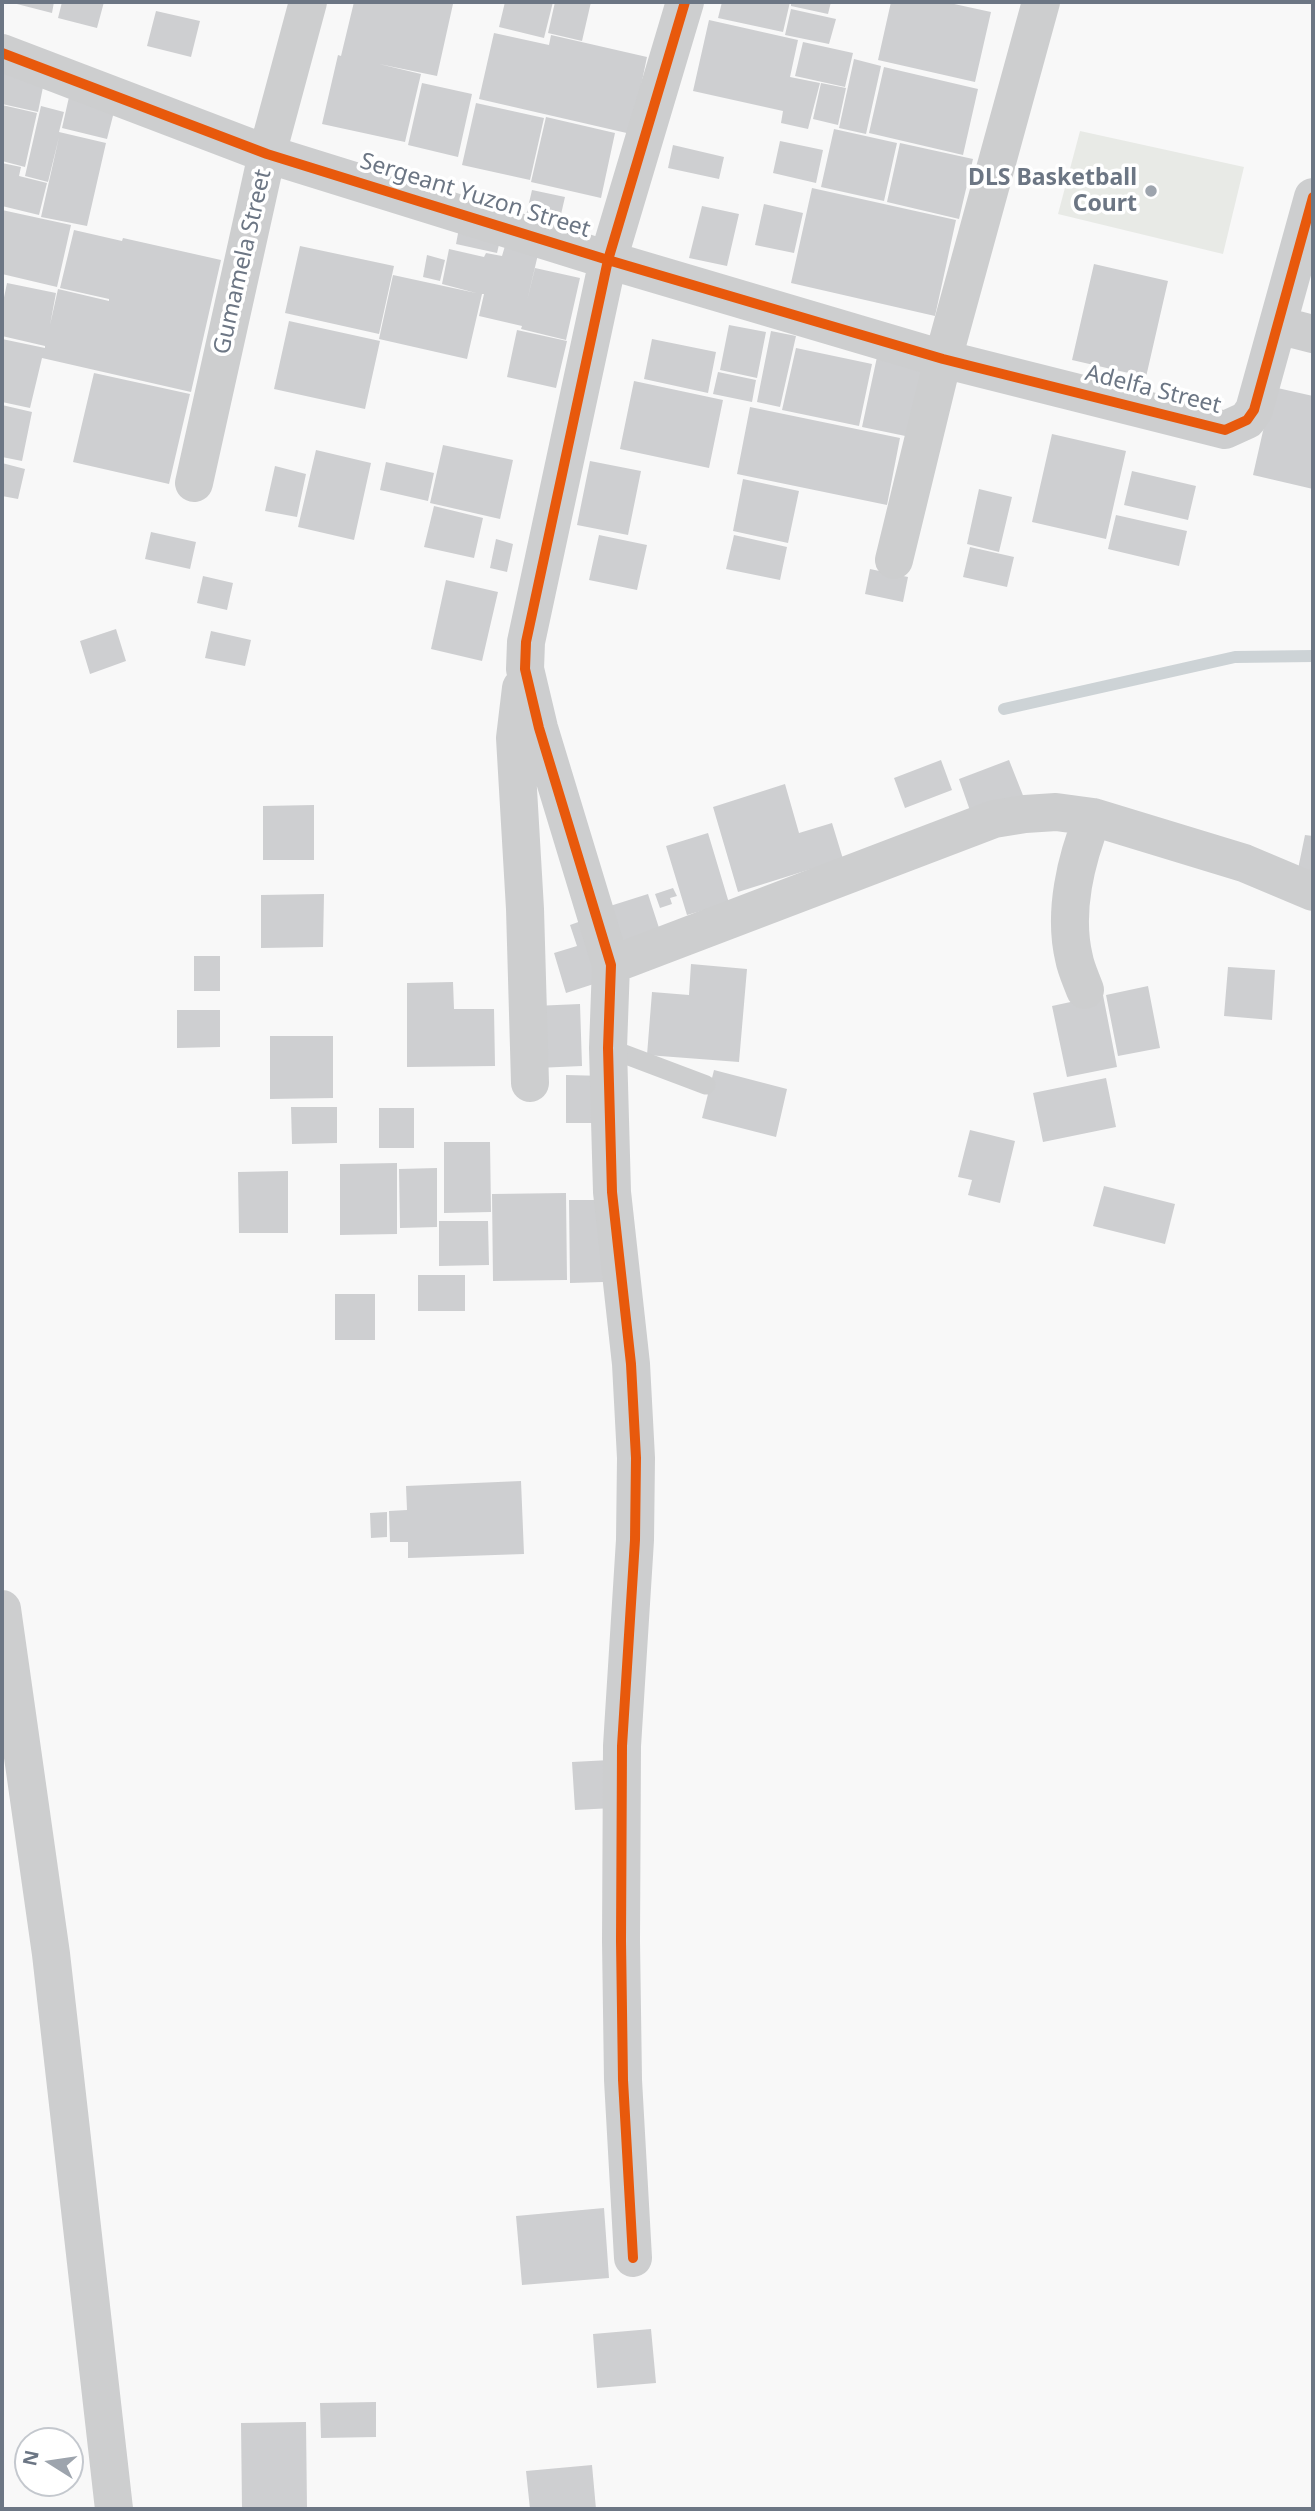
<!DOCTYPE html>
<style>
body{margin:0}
#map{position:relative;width:1315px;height:2511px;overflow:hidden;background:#f8f8f8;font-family:"Noto Sans",sans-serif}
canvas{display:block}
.frame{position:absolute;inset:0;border:4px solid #6c7684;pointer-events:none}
.north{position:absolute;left:14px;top:2427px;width:70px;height:70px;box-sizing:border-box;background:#fff;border:2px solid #c4c8ce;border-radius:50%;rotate:282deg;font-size:19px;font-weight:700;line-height:28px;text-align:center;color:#6c7684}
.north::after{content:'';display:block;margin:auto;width:24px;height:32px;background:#9da4ad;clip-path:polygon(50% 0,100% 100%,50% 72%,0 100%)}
</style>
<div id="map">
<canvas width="1315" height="2511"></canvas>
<div class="frame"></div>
<div class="north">N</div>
</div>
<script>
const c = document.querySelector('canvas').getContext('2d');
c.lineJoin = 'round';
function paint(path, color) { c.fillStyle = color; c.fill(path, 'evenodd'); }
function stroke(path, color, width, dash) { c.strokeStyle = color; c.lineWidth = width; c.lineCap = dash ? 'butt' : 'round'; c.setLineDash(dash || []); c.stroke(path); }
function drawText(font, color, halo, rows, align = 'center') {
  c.font = font + ' "Noto Sans",sans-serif'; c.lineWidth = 7; c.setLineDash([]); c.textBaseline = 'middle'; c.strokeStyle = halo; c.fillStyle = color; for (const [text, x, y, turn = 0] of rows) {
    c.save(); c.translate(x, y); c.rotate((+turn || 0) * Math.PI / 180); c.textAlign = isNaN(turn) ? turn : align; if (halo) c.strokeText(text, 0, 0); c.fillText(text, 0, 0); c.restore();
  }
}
const green = new Path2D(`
 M1080 131 1244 167 1223 254 1058 214Z`);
const stream = new Path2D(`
 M1004 709 1235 657 1313 656`);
const building = new Path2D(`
 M9 2H54L52 13Z
 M62 2H104L97 28 58 18Z
 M354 2H441L453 4 437 76 379 64 421 74 405 142 322 124 338 55 341 56Z
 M505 2H553L544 38 499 27Z
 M555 2H591L582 41 548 33Z
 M722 2H790L783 32 718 18Z
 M791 2H831L828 14 791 6Z
 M891 2H945L991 12 975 82 878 60Z
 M791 9 836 19 829 44 785 35Z
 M156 11 200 21 191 57 147 46Z
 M709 20 798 40 790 77 820 83 808 129 781 123 783 111 693 91Z
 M494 33 549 45 551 35 647 57 631 134 479 99Z
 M803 42 853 53 845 87 795 76Z
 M854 59 881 66 866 134 839 128Z
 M884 67 978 89 963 155 869 133Z
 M2 72 44 82 38 112 2 104Z
 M422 83 472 94 458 157 408 145Z
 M821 83 846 88 838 125 813 119Z
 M69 97 115 108 107 139 62 128Z
 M476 103 544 118 530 180 462 165Z
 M2 105 37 113 25 167 2 161Z
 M41 106 64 112 59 132 106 143 87 226 41 217 59 137 48 182 25 176Z
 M546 117 615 133 601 198 531 182Z
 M834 129 897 143 884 201 821 187Z
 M780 141 823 150 816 183 773 173Z
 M900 143 973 159 959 219 887 202Z
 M673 145 724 157 719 179 668 168Z
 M2 163 21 167 19 176 47 183 39 215 2 206Z
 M812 188 956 220 935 316 791 283Z
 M532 190 565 197 559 223 526 216Z
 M764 204 803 213 794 253 755 245Z
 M702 206 739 214 727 266 689 258Z
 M2 210 71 225 57 287 2 274Z
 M460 223 502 232 497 253 456 244Z
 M74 230 122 241 123 238 221 260 191 392 42 358 30 408 2 402V339L45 348V346L2 336V307L7 283 56 293 50 325 58 289 109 301V299L60 288Z
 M507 239 540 246 527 301 535 268 580 278 566 340 521 329 522 326 479 316 484 294H482L467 359 379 339 393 275 476 293 442 284 449 249 484 257 486 253 502 256Z
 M300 246 394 266 379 334 285 313Z
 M427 255 445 260 440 281 423 277Z
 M1094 264 1168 281 1146 377 1072 360Z
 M289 321 380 341 365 409 274 389Z
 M729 325 766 332 757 378 720 370Z
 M517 330 567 341 556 388 507 377Z
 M771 331 796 336 780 407 757 402Z
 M652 339 716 352 708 393 644 379Z
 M796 348 872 364 859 426 782 410Z
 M877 357 930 368 915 438 862 427Z
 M718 372 756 380 752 402 713 394Z
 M94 373 190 394 169 484 73 462Z
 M634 381 723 400 709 468 620 449Z
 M1273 387 1313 396V489L1253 475Z
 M2 405 32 412 22 461 2 457Z
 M750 407 900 438 887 505 737 474Z
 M1052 434 1126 451 1106 539 1032 522Z
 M443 445 513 460 500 519 430 503Z
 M316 450 371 463 354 540 298 527Z
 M590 461 641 471 628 535 577 525Z
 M386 462 434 473 428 501 380 490Z
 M2 463 25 469 18 499 2 496Z
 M275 466 306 474 297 517 265 511Z
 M1132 471 1196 486 1188 520 1124 505Z
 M743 479 799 491 788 543 733 531Z
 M979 489 1012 497 999 552 967 544Z
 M434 506 483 518 474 558 424 547Z
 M1116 515 1187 531 1179 566 1108 549Z
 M151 532 196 542 190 569 145 559Z
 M599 535 647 545 637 590 589 580Z
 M734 535 787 547 780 580 726 569Z
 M496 539 513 544 507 572 490 568Z
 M970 547 1014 557 1007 587 963 577Z
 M870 569 908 577 903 602 865 594Z
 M203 576 233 583 227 610 197 603Z
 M446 580 498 592 482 661 431 649Z
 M116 629 126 661 90 674 80 641Z
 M211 631 251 640 245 666 205 658Z
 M941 760 952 790 905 808 894 778Z
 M1009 760 1026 803 974 822 959 779Z
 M785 784 799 833 832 823 843 859 738 892 713 807Z
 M314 805V860H263V806Z
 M708 833 729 903 687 915 666 846Z
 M1305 835 1313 836V872L1298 869Z
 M673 888 677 896 670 898 672 904 660 908 655 894Z
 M324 894 323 947 261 948V895Z
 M648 894 660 931 622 944 610 906Z
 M584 920 603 981 566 993 554 953 577 946 570 925Z
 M194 956H220V991H194Z
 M691 964 747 969 739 1062 647 1055 652 992 689 995Z
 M1228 967 1275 970 1272 1020 1224 1016Z
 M453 982 454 1009H494L495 1066 407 1067V983Z
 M1148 986 1160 1048 1118 1056 1106 995Z
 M1103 995 1117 1067 1067 1077 1052 1006Z
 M580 1004 582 1066 537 1068 534 1006Z
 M177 1010H220V1047L177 1048Z
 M270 1036H333V1098L270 1099Z
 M714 1070 787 1089 776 1137 702 1118Z
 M566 1075 605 1076V1123H566Z
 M1106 1078 1116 1127 1043 1142 1033 1093Z
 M291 1107H337V1143L292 1144Z
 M379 1108H414V1148H379Z
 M970 1130 1015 1141 1000 1203 968 1195 972 1180 958 1177Z
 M444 1142H490L491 1212 444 1213Z
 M397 1163V1234L340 1235V1164Z
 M437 1168V1227L400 1228 399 1169Z
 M288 1171V1233H239L238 1172Z
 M1104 1186 1175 1204 1165 1244 1093 1226Z
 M566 1193 567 1280 493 1281 492 1194Z
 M569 1200H602L603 1282 570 1283Z
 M439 1221H488L489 1265 439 1266Z
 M418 1275H465V1311H418Z
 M335 1294H375V1340H335Z
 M521 1481 524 1554 408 1558V1542H390L389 1511 407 1510 406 1486Z
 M387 1512V1537L371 1538 370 1513Z
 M610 1760 613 1808 575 1810 572 1762Z
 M604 2208 609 2278 522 2285 516 2216Z
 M651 2329 656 2383 597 2388 593 2334Z
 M376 2402V2437L321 2438 320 2403Z
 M306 2422 307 2509H242L241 2423Z
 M592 2465 596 2509H530L526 2471Z`);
const service = new Path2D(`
 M608 1048 706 1085`);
const minor = new Path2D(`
 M2 53 267 154 608 260 943 359 1225 430 1247 420 1254 410 1313 197
 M1278 325 1313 334
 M194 483 267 154 308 2
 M894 560 943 359 1041 2
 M521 688 515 738 525 909 530 1083
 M611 965 994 819 1025 814 1056 812 1093 817 1244 863 1313 892
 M1085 990C1081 979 1076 969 1074 958 1063 912 1076 859 1093 817
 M2 1609 51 1954 114 2509
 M633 2258 623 2080 621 1941 622 1746 635 1540 636 1458 631 1364 612 1192 608 1048 611 965 539 728 525 669 526 642 608 260 685 2`);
const cycleway = new Path2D(`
 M2 53 267 154 608 260 943 359 1225 430 1247 420 1254 410 1313 197
 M633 2258 623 2080 621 1941 622 1746 635 1540 636 1458 631 1364 612 1192 608 1048 611 965 539 728 525 669 526 642 608 260 685 2`);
const markers = [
 [1151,191,7,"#9da4ad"]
];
const poiNames = [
 ["DLS Basketball",1137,178],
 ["Court",1137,204]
];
const streetNames = [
 ["Sergeant Yuzon Street",475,196,17],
 ["Gumamela Street",243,262,-77],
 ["Adelfa Street",1153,390,14]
];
paint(green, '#e8eae6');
stroke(stream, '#cdd3d6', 12);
paint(building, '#cecfd1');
stroke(service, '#cdcecf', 19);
stroke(minor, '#cdcecf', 38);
stroke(cycleway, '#e8590c', 10);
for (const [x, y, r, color] of markers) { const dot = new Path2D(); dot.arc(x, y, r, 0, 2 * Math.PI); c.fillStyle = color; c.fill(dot); stroke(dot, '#fff', 2.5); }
drawText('bold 23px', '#6c7684', '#fff', poiNames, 'right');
drawText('23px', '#6c7684', '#fff', streetNames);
</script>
